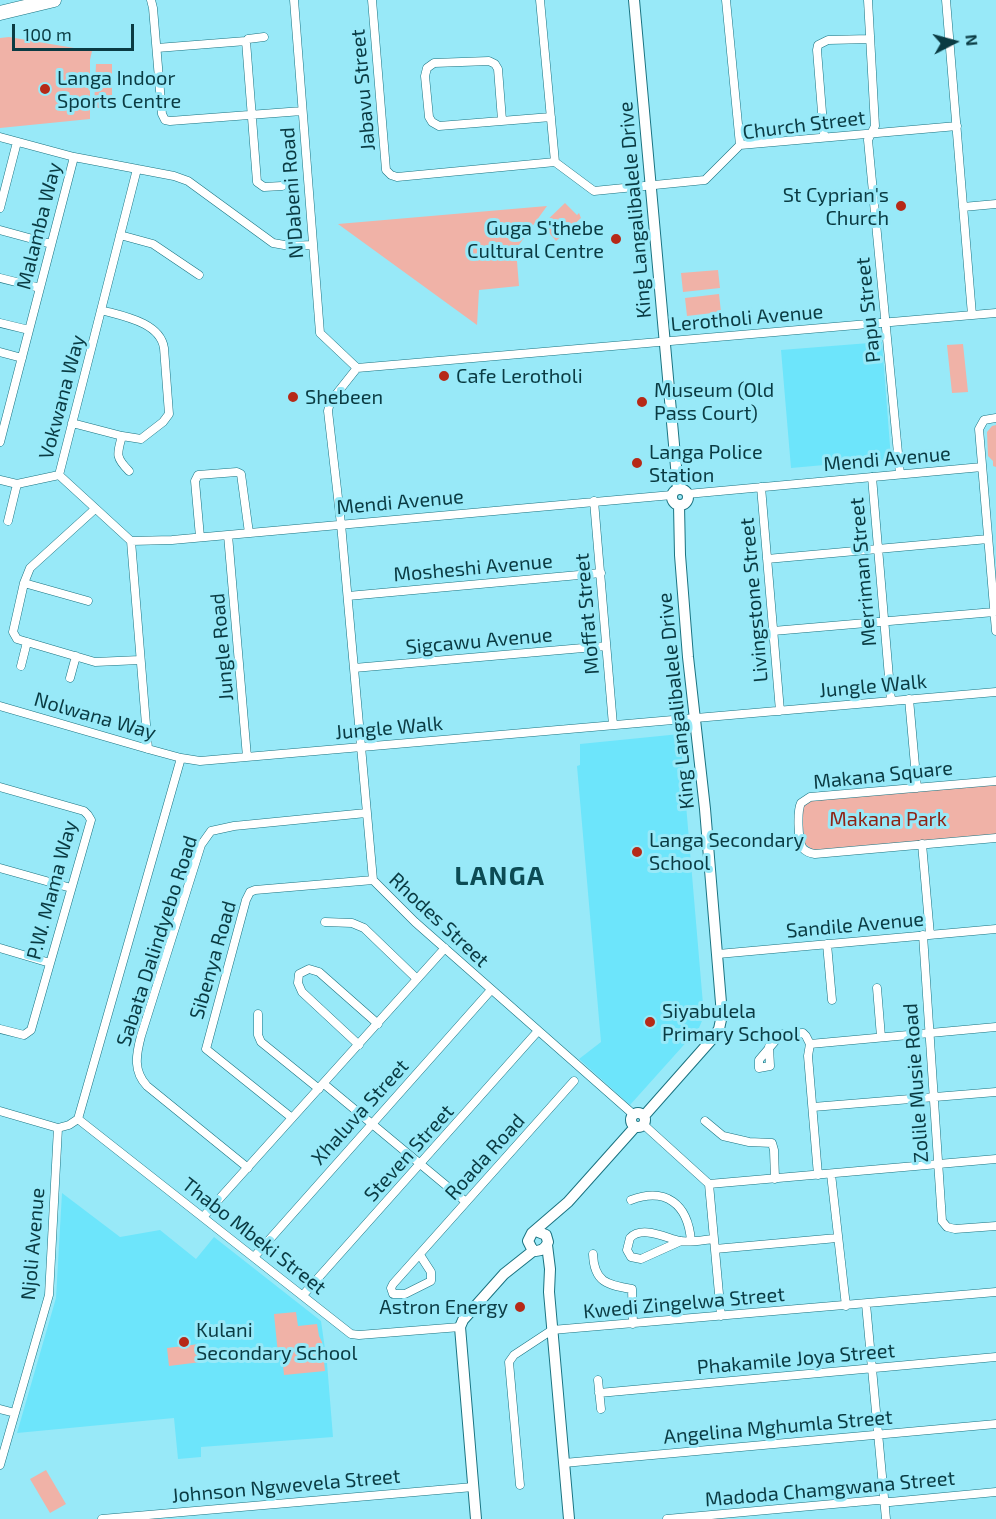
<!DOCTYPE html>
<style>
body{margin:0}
#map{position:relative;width:996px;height:1519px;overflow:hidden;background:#98e9f8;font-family:"Exo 2",sans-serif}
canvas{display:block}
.north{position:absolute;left:924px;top:12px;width:60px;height:60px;-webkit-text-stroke:4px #98e9f8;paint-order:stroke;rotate:84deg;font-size:16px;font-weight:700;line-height:24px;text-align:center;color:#0a3b43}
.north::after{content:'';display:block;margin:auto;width:21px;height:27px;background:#0a3b43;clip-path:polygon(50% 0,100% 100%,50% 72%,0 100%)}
.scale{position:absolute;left:12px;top:24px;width:122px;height:27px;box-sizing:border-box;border:3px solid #0a3b43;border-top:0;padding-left:8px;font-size:18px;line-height:21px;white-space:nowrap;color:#0a3b43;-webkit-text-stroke:4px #98e9f8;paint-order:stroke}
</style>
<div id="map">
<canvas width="996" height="1519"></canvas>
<div class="north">N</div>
<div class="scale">100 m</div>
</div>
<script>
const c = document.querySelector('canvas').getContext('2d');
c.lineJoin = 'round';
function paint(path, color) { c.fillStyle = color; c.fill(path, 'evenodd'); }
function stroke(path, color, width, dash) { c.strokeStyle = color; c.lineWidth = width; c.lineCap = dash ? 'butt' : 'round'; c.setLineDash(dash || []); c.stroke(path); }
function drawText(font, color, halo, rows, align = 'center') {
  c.font = font + ' "Exo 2",sans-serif'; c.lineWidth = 6; c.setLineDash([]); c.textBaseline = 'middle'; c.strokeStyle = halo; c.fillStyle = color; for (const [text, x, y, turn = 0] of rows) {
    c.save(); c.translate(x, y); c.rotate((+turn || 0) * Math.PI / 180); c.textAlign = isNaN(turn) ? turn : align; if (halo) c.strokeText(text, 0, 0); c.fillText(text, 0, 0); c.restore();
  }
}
const built = new Path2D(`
 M882 342 891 459 791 468 781 350Z
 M680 734 704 1016 699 1028 630 1105 579 1059 601 1042 577 766 580 765V744Z
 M62 1193 120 1237 160 1230 196 1259 214 1237 321 1321 327 1363 333 1437 201 1447V1457L178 1459 174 1418 17 1433 56 1298Z`);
const green = new Path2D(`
 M9 37 92 51 90 60V119L0 128V38Z
 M96 64H112V110L94 107Z
 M565 203 577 215 579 213 581 218 556 241 545 228 542 229 540 227Z
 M547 206 516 249 519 286 479 290 477 325 338 224Z
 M718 270 720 288 683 292 681 273Z
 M719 294 721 312 687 316 685 298Z
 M963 344 968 392 952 393 947 345Z
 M996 425V467L993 466V461L988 456 987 432 992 426Z
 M996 784V835L814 851 805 844 801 812 802 806 811 800Z
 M296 1312 298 1326 317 1324 319 1336 322 1342 325 1371 284 1375 282 1354H278L274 1314Z
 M199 1344 201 1362 169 1366 167 1348Z
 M46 1470 66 1504 50 1513 30 1479Z`);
const street = new Path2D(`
 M151 0 153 8 162 114 165 120 170 121 302 111
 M294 0 320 333 357 368
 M372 0 386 170 391 175 397 177 555 162 594 191 705 180 740 145 957 126
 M540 0 555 162
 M726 0 740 145
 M868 0 875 126 868 140 900 474
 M946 0 972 315
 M246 41 257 182 264 187 282 186
 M157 48 246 41 248 39 264 37
 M502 120 498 69 495 64 489 61 434 63 427 68 425 76 429 117 432 122 439 126 551 117
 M0 137 74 157 174 176 188 181 273 243 290 246 312 245
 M824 137 817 50 818 45 828 40 870 39
 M137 169 59 475 131 541 148 749
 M963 207 996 204
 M0 208 17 142
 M0 230 51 244
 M120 235 153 244 199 275
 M0 278 40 288
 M0 323 29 330
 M0 352 22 358
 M357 368 330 402 328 411 341 524 373 880 415 922 634 1115
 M357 368 996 313
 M996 418 984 420 979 429 996 631
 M72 423 122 436 141 439 163 422 169 414 164 348C160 322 122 316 101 310
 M122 436C117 454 115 457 129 471
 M0 442 74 157
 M872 477 891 701
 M0 480 17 484
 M761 487 780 711
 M687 494 982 467
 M594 501 613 725
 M95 509 30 568 24 583 13 632 17 639 27 642 95 662 140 660
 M8 521 17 484 59 475
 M228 535 247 757
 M200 537 195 481 198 475 237 472 241 474 249 533
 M131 541 172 540 672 495
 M767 559 988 539
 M24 583 88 601
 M348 596 601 573
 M773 631 994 612
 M21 666 27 642
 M354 668 606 646
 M70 678 76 656
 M909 699 917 788
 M0 706 148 749 181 758 200 761 996 692
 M996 781 810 797 801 803C797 811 798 839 802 847 805 852 810 853 815 854L996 838
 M0 787 84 811 88 815 91 820 31 1030 24 1035 0 1029
 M922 844 930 935
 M0 868 71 888
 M325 922 352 923 364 928 417 979
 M923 935 942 1221 947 1227 955 1229 996 1226
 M827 944 832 1000
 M0 948 50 963
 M718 954 996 929
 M877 988 881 1037
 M258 1014V1035L261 1042 319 1089
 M810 1044 996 1027
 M810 1044 808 1056 818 1175
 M359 1045 302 992 298 983 299 974 309 969 319 972 378 1024
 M769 1047 770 1066 759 1068V1060L781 1034 803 1033 806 1036 810 1044
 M324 1084 466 1202
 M813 1107 996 1092
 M0 1111 58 1128
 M292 1118 206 1049 246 900 250 892 255 890 373 880
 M78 1119 351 1334 359 1335 460 1327
 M705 1121 723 1136 749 1142 772 1143 774 1150 775 1179
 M644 1125 709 1184 996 1159
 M58 1128 69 1125 78 1119 181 758
 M248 1168 147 1086C133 1071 136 1055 141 1036L201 845 211 831 234 826 366 813
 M831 1174 846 1306
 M709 1184 721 1316
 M631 1200C666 1187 688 1204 691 1241
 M203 1217 445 948
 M681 1241 641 1259 631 1257 627 1250 630 1238C642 1225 666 1238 680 1241 690 1243 703 1240 713 1239
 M715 1249 837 1238
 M593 1254C594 1282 607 1285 632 1289L633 1324
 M420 1255 431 1272V1281L405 1294H393L391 1288 393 1284 574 1081
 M254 1257 491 990
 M303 1295 538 1031
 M866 1304 886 1519
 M598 1380 601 1409
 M599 1393 996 1357
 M0 1409 15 1413
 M564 1463 996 1424
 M0 1465 49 1295 58 1128
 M520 1485 509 1362 514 1355 552 1330 996 1292
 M102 1519 473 1487
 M667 1519 878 1500 890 1502 996 1492`);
const secondary = new Path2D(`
 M634 0 678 489
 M672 497a8 8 0 1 1 16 0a8 8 0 1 1-16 0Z
 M631 1120a7 7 0 1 1 14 0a7 7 0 1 1-14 0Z
 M644 1116 713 1038 719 1029 722 1015 705 809 688 657 680 555 679 505
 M536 1231 546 1235 548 1242C545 1250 540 1251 533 1251L528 1241 532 1233 568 1202 635 1127
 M547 1245 550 1269 549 1292 569 1519
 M476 1519 460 1327 463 1320 504 1274 533 1251`);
const highway = new Path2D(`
 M0 13 54 0`);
const markers = [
 [45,89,6,"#b62917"],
 [901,206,6,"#b62917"],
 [616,239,6,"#b62917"],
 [444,376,6,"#b62917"],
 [293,397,6,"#b62917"],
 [642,402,6,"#b62917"],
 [637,463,6,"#b62917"],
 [637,852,6,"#b62917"],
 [650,1022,6,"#b62917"],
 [520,1307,6,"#b62917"],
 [184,1342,6,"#b62917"]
];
const poiNames = [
 ["Langa Indoor",57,78],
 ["Sports Centre",57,101],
 ["St Cyprian's",889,195,"right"],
 ["Church",889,218,"right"],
 ["Guga S'thebe",604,228,"right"],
 ["Cultural Centre",604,251,"right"],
 ["Cafe Lerotholi",456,376],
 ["Museum (Old",654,390],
 ["Pass Court)",654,413],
 ["Shebeen",305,397],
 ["Langa Police",649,452],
 ["Station",649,475],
 ["Langa Secondary",649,840],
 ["School",649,863],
 ["Siyabulela",662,1011],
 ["Primary School",662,1034],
 ["Astron Energy",508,1307,"right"],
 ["Kulani",196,1330],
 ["Secondary School",196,1353]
];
const streetNames = [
 ["Jabavu Street",363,90,-95],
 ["Church Street",804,125,-7],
 ["N'Dabeni Road",292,193,-94],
 ["King Langalibalele Drive",635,210,-95],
 ["Malamba Way",39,226,-76],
 ["Papu Street",868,310,-96],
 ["Lerotholi Avenue",747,318,-5],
 ["Vokwana Way",62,397,-75],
 ["Mendi Avenue",887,459,-5],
 ["Mendi Avenue",400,502,-5],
 ["Mosheshi Avenue",473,568,-5],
 ["Merriman Street",863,572,-95],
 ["Livingstone Street",754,600,-95],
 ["Moffat Street",587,614,-95],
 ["Sigcawu Avenue",479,641,-5],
 ["Jungle Road",222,647,-95],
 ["Jungle Walk",873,686,-5],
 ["King Langalibalele Drive",676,701,-96],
 ["Nolwana Way",95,716,16],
 ["Jungle Walk",389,728,-5],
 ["Makana Square",883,775,-6],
 ["P.W. Mama Way",52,890,-75],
 ["Rhodes Street",439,920,43],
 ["Sandile Avenue",855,925,-5],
 ["Sabata Dalindyebo Road",157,941,-72],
 ["Sibenya Road",213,960,-74],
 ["Zolile Musie Road",916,1083,-94],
 ["Xhaluva Street",360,1112,-48],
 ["Steven Street",409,1153,-48],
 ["Roada Road",485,1157,-48],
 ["Thabo Mbeki Street",254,1236,38],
 ["Njoli Avenue",33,1244,-85],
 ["Kwedi Zingelwa Street",684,1303,-5],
 ["Phakamile Joya Street",796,1359,-5],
 ["Angelina Mghumla Street",778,1427,-5],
 ["Johnson Ngwevela Street",286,1486,-5],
 ["Madoda Chamgwana Street",830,1489,-5]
];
const parkNames = [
 ["Makana Park",888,819]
];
const districtNames = [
 ["LANGA",500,876]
];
paint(built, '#6de5fb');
paint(green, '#f0b2a7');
stroke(street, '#1a7381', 9);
stroke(secondary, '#1a7381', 12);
stroke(highway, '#1a7381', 15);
stroke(street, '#fff', 8);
stroke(secondary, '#fff', 10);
stroke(highway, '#fff', 14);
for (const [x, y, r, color] of markers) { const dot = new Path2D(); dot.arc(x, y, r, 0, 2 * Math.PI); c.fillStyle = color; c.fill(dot); stroke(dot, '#98e9f8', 2); }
drawText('20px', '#0a3b43', '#98e9f8', poiNames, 'left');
drawText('20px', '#0a3b43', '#98e9f8', streetNames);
drawText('20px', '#8f2315', '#98e9f8', parkNames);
c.letterSpacing = '1.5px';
drawText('bold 26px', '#0c4b54', '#98e9f8', districtNames);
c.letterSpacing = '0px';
</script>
